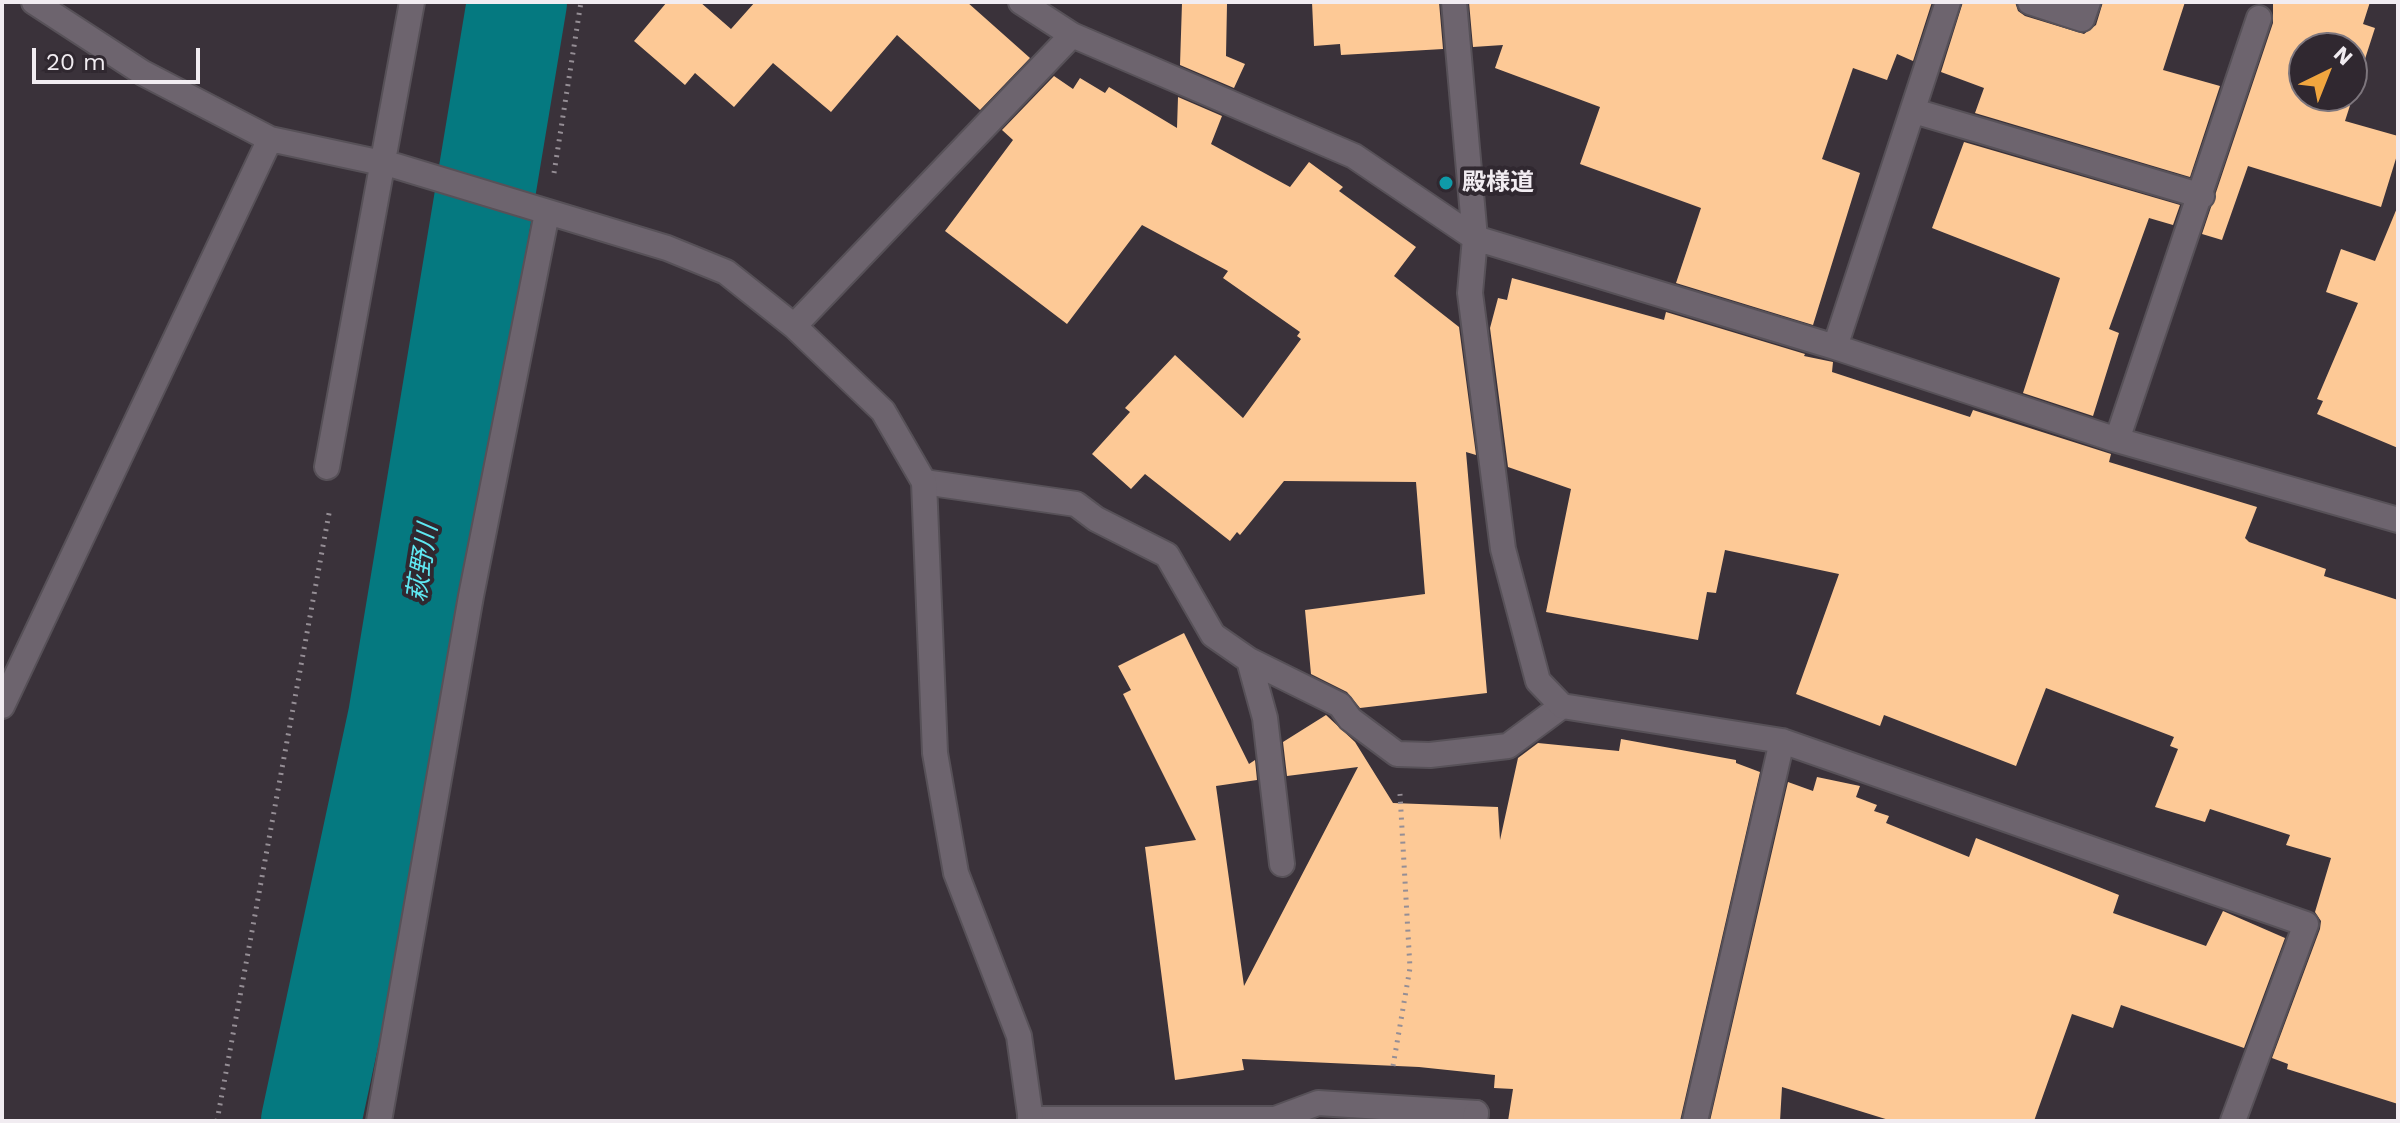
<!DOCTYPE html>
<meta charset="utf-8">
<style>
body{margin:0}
#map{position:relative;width:2400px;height:1123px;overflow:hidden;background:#3a323a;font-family:"Work Sans",sans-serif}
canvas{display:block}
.frame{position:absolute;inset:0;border:4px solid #f1ecf1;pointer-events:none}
.north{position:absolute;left:2288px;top:32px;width:80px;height:80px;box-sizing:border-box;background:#302830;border:2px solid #7d767d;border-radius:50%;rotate:43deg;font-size:22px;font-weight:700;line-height:32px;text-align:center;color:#f1ecf1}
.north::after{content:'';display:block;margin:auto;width:28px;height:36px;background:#f1a63f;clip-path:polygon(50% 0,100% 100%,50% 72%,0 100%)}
.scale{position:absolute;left:32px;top:48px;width:168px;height:36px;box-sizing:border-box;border:4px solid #f1ecf1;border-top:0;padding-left:10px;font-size:24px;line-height:28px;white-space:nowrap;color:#f1ecf1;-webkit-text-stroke:6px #302830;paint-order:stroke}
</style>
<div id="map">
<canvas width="2400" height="1123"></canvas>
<div class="frame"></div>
<div class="north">N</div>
<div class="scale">20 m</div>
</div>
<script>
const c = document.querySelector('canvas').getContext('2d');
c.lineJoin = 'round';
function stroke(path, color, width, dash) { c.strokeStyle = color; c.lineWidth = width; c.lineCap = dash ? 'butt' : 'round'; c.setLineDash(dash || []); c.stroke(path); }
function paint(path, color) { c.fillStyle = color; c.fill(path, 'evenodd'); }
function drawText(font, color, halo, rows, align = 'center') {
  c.font = font + ' "Work Sans","Noto Sans JP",sans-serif'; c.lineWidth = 8; c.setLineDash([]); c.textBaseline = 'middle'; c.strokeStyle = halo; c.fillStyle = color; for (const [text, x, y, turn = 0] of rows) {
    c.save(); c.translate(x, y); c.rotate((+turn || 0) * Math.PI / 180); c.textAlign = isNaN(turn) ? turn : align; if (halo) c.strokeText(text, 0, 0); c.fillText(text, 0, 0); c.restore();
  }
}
const river = new Path2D(`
 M311 1121 398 717 517 2`);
const building = new Path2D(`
 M667 2H700L731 29 755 2H967L1030 58 980 110 897 35 831 112 773 63 734 107 695 73 685 85 634 41Z
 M1312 2H1439L1443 49 1341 55 1340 44 1314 46Z
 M1469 2H1932L1913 61 1897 54 1887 80 1853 68 1822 159 1860 173 1813 325 1676 283 1701 208 1580 164 1600 107 1495 68 1503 45 1473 47Z
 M1963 2H2015L2018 11 2025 16 2084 34 2096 25 2103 2H2185L2163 70 2220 86 2190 177 1975 113 1984 88 1941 72Z
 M2273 2H2370L2363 24 2375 28 2345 121 2398 136V152L2381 207 2248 166 2222 240 2202 234 2273 23ZM2304 48H2352V96H2304Z
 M1182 3 1227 4 1226 56 1245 64 1234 88 1180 65Z
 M1054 76 1073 89 1080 78 1105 93 1109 87 1177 128 1178 97 1222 116 1211 144 1290 187 1309 162 1343 187 1339 191 1416 247 1394 276 1459 327 1476 455 1466 452 1487 693 1360 708 1347 692 1311 674 1305 610 1425 594 1416 482 1284 481 1240 535 1237 532 1230 541 1145 474 1131 489 1092 454 1130 412 1125 408 1175 355 1243 418 1301 339 1297 336 1300 332 1223 278 1228 271 1142 225 1067 324 945 231 1013 140 1002 130Z
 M1964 142 2180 205 2173 225 2149 218 2109 329 2119 333 2093 416 2023 393 2060 278 1932 228Z
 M2397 208H2398V448L2317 414 2323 401 2317 399 2358 303 2326 292 2341 249 2375 261Z
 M1512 278 1664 320 1666 312 1805 354 1804 356 1833 362 1832 372 1970 417 1973 410 2111 454 2109 462 2257 507 2245 538 2249 542 2326 569 2324 576 2398 600V1104L2287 1069 2288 1064 2272 1058 2320 929 2321 921 2315 912 2331 858 2286 845 2290 835 2210 809 2205 822 2155 807 2178 749 2170 746 2174 737 2046 688 2016 766 1884 715 1880 726 1796 694 1839 574 1725 550 1716 593 1707 592 1698 640 1546 612 1571 489 1508 467 1490 328 1498 298 1507 300Z
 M1184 633 1249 764 1255 760 1257 780 1216 786 1244 986 1358 767 1287 776 1283 742 1326 715 1355 742 1393 803 1498 807 1500 840 1518 758 1538 743 1619 751 1621 739 1736 760V763L1760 772 1680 1121H1508L1513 1089 1494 1088 1495 1075 1419 1067 1242 1059 1244 1070 1175 1080 1145 847 1196 840 1123 694 1131 690 1118 666Z
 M1817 777 1860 786 1856 797 1877 805 1874 811 1889 816 1886 823 1969 857 1976 838 2119 895 2113 913 2206 946 2223 911 2285 938 2244 1048 2121 1005 2113 1028 2072 1014 2034 1121H1892L1782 1087 1780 1121H1710L1788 782 1813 791Z`);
const path = new Path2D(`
 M554 173 581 2
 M1393 1066 1410 968 1400 794
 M217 1121 330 508`);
const service = new Path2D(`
 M924 482 1076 504 1096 519 1167 555 1213 635 1249 660 1265 718 1282 864
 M1249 660 1340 705 1350 719 1397 754 1430 755 1508 746 1562 706
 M1030 1119H1275L1318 1103 1476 1113`);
const minor = new Path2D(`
 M34 2 143 73 270 139 396 166 667 248 726 272 794 326 883 411 924 482 935 753 956 873 1019 1036 1031 1121
 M1021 2 1072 35 1354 156 1475 238 1835 347 2117 440 2398 520
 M1454 2 1475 238 1470 293 1503 549 1538 681 1562 706 1782 741 2306 924 2233 1121
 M2030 2 2082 19 2088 2
 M1914 111 2202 196
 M794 326 1072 35
 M1835 347 1948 2
 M2117 440 2259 18
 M327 467 412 2
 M2 706 270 139
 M379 1121 471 596 547 213
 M1475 1121 1476 1113
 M1695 1121 1782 741`);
const markers = [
 [1446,183,8,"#0f9aa8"]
];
const poiNames = [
 ["殿様道",1462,183]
];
const waterNames = [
 ["萩野川",423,563,-81]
];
stroke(river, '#057980', 100);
paint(building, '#fdc996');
stroke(service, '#575158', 28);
stroke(minor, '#575158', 28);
stroke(path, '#958e95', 5, [2, 6]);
stroke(service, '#6d646e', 24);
stroke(minor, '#6d646e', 24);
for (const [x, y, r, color] of markers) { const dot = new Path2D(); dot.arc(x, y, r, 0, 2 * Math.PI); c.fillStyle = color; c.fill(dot); stroke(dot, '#302830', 3); }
drawText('bold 24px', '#f1ecf1', '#302830', poiNames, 'left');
drawText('italic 26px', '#5fe8f2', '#302830', waterNames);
</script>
